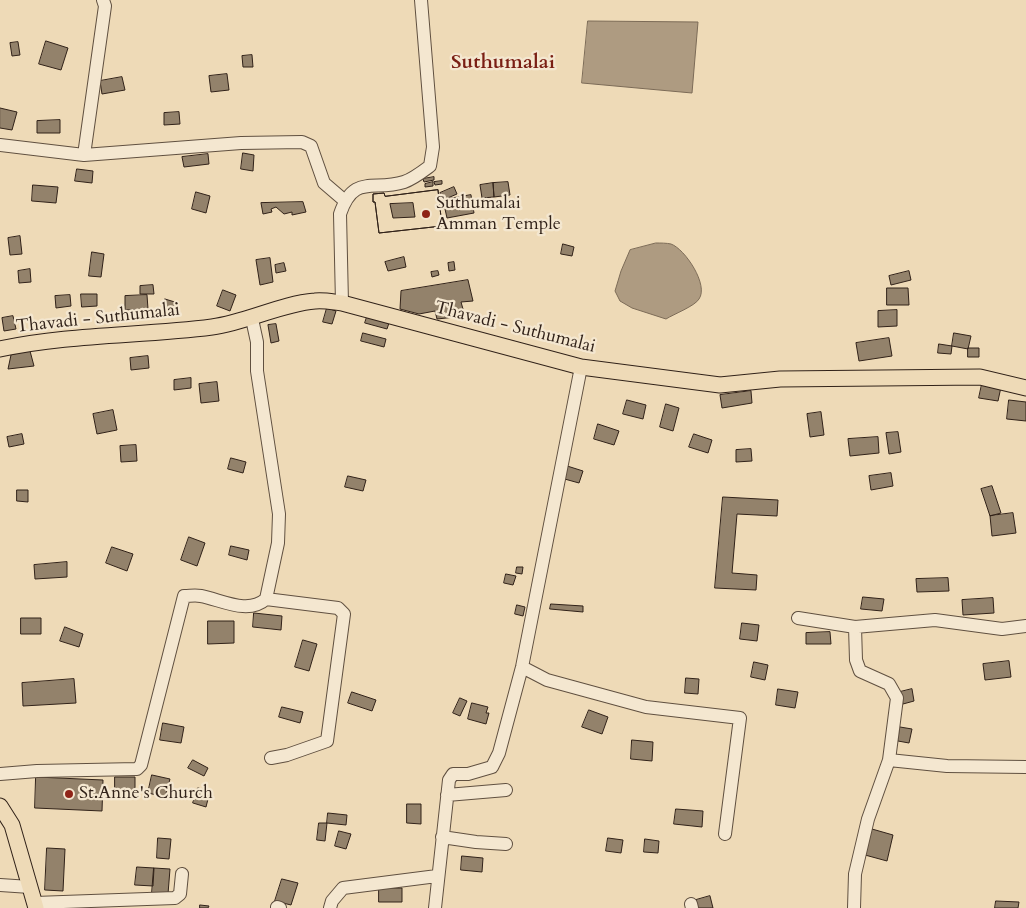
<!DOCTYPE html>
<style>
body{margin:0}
canvas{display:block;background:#eedab7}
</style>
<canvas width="1026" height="908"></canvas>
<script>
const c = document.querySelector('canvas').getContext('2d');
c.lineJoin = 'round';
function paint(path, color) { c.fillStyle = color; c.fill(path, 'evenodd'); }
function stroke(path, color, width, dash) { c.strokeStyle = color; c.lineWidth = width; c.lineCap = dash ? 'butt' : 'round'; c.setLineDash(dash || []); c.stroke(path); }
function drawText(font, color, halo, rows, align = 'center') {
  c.font = font + ' Cardo,serif'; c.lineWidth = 4.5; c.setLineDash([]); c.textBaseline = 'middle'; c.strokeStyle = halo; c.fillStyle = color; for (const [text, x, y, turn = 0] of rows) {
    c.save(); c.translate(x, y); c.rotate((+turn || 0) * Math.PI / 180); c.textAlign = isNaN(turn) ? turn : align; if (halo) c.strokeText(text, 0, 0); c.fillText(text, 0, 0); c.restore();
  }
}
const water = new Path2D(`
 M588 21 698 22 692 93 582 83Z
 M656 243C660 243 667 243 671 244 685 249 709 285 699 299 695 306 674 314 666 319L632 308 620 301 615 291 621 271 630 250Z`);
const building = new Path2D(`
 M46 41 68 48 61 70 39 64Z
 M18 42 20 55 12 56 10 43Z
 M252 55 253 67H243L242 56Z
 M227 74 229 90 211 92 209 76Z
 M122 77 125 90 102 94 100 81Z
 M0 108 17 112 12 130 0 128Z
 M179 112 180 124 164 125V113Z
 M60 120V133H37V121Z
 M243 153 254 155 253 171 241 169Z
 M208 154 209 164 184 167 182 157Z
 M77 169 93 171 92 183 75 181Z
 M434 177V180L424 182 423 179Z
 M442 181V184L435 185 434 182Z
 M433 182V186L425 187V184Z
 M508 182 510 195 494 197 493 183Z
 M493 183 494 197 482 198 480 185Z
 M33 185 58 187 56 203 32 201Z
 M454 187 457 194 443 200 440 193Z
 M438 190 442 226 379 233 375 202H373V194L384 193 385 196ZM413 203 415 217 393 218 390 204Z
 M438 190 442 226 379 233 375 202H373V194L384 193 385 196Z
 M196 192 210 196 206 213 192 209Z
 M471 195 474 213 447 218 443 200Z
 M303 202 306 212 292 215V212L284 214 276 207 271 209 272 212 263 214 261 203Z
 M20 236 22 254 10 255 8 238Z
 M563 244 574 247 572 256 561 254Z
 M92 252 104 254 101 277 89 276Z
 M404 257 406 267 388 271 385 262Z
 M270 258 273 282 260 285 256 260Z
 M454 262 455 270 449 271 448 263Z
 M284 263 286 271 276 273 275 265Z
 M30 269 31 282 19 283 18 271Z
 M438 271 439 275 432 277 431 272Z
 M909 271 911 280 891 285 889 276Z
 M468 280 473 301 461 302 465 316 437 319 435 311 419 314 400 309 401 291Z
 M153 285 154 294H140V286Z
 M887 288H908L909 305H887Z
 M223 290 236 295 230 311 217 306Z
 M81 294H97V306L82 307Z
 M70 295 71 306 56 308 55 296Z
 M147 295 148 309 125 310V296Z
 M165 299 178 303 175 315 162 312Z
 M327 308 336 311 332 324 323 322Z
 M897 310V326L878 327V311Z
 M13 316 16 329 4 331 2 318Z
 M367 317 389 323 387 329 365 323Z
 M276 324 279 341 271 343 268 325Z
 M363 333 386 339 384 347 361 341Z
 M954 333 971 336 968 349 952 346Z
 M889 338 892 356 859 361 856 343Z
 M939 344 952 346 951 354 938 353Z
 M968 348H979V357H968Z
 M30 351 34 366 8 369 11 355Z
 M148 356 149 368 131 370 130 358Z
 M191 378V388L174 390V380Z
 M217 382 219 401 201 403 199 384Z
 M982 384 1001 387 998 401 979 398Z
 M751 391 752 403 722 408 720 395Z
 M627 400 646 405 643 419 623 414Z
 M1009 400 1026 402V421L1007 419Z
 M666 404 679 408 673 431 660 427Z
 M113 410 117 430 97 434 93 414Z
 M821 412 824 435 810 437 807 414Z
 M598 424 619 431 614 445 594 439Z
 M898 432 901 452 889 454 886 433Z
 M22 434 24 444 9 447 7 437Z
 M694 434 712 440 708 453 689 447Z
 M878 437 879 453 850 456 848 439Z
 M136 445 137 461 121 462 120 446Z
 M751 449 752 461 736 462V450Z
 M231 458 246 462 243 473 228 469Z
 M564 465 583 471 579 483 561 478Z
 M891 473 893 486 871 490 869 476Z
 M348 476 366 480 363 491 345 487Z
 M992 486 1001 513 990 516 981 489Z
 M17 490H28V502L17 501Z
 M723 497 778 500 777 516 737 514 732 573 757 575 756 590 715 588Z
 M1013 513 1016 533 992 536 990 516Z
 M189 537 205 543 197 566 181 560Z
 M231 546 249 550 247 560 229 555Z
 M112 547 133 554 127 571 106 563Z
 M67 562V577L35 579 34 565Z
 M517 567H523L522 574 516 573Z
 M506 574 516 576 513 585 504 583Z
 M948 578 949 591 917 592 916 579Z
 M863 597 884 599 882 611 861 609Z
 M993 598 994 613 963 615 962 600Z
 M551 604 583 606V612L550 609Z
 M517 605 525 607 523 616 515 614Z
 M254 613 282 616 281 630 253 627Z
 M21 618H41V634H21Z
 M208 621H234V643L208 644Z
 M742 623 759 625 757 641 740 639Z
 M65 627 83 634 79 647 60 641Z
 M830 632 831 644H806V633Z
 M303 640 317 644 309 671 295 667Z
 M1009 661 1011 677 985 680 983 664Z
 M754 662 768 665 765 680 751 677Z
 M686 678 699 679 698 694 685 693Z
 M74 679 76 703 23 706 22 683Z
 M778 689 798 692 795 708 776 705Z
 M912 689 914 701 903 704 900 692Z
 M352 692 376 700 372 711 348 703Z
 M460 698 467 701 460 716 453 713Z
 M472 703 488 707 486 713H489L486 724 468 719Z
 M282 707 303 712 300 723 279 717Z
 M589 710 608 717 602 734 582 727Z
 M163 723 184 727 181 743 160 740Z
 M900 727 912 729 909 743 898 741Z
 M632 740 653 742 652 761 631 759Z
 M193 760 208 768 204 776 188 768Z
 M152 775 170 779 165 797 148 793Z
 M36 777 103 780 102 811 35 808Z
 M115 777H135V792H115Z
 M198 788 210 791 206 807 193 803Z
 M407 804H421V824L407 823Z
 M676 809 703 811 702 827 674 824Z
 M328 813 347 815 346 825 327 823Z
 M319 823H327L325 841 317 840Z
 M872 829 893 835 887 861 865 855Z
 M339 831 351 834 346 849 335 846Z
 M158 838 171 839 169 859 157 858Z
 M608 838 623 840 621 853 606 851Z
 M645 839 659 841 658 853 644 852Z
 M47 848 65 849 63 891 45 890Z
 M462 856 483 858 482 872 461 870Z
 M137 867 154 868 153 886 135 885Z
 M154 868 170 869 168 894 152 893Z
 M282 879 298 883 291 905 275 901Z
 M379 888H402V902H379Z
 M710 896 713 908H698L696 900Z
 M996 901 1019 902 1018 908H995Z
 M200 905 209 906 208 908H200Z`);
const minor = new Path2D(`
 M0 145 84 155 241 143 302 142 311 146 324 183 345 201
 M84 155 105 6 103 0
 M342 303 340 214C354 173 373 192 404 182 413 179 422 172 430 166L433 147 421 0
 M266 599 338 608 344 614 327 741 287 755 271 758
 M798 618 855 627 935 620 1002 629 1026 626
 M522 667 547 680 646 707 740 718 725 834
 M889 760 947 766 1026 767
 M0 774 37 771 137 769 141 765 184 596C190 596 195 595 201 596 222 600 248 615 266 599L278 543 279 514 257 371V342L252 319
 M447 795 506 790
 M442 837 476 842 506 844
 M0 885 30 887
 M35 903 175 898 180 894 182 874
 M691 904 692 908
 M277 907 280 908
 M330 908 332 901 343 888 437 876
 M435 908 449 780 453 774H468L492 767 499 753 522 667 581 367
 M854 908 855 874 868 819 889 760 897 698 889 684 860 671 856 660 855 627`);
const major = new Path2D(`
 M0 349C70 334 142 336 212 327 248 322 280 304 315 301 324 300 333 302 342 303L581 367 720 385 780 379 980 377 1026 388
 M0 806 12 825 36 908`);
const markers = [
 [426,214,5,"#8f2418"],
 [69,794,5,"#8f2418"]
];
const poiNames = [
 ["Suthumalai",436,204],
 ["Amman Temple",436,225],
 ["St.Anne's Church",79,794]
];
const streetNames = [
 ["Thavadi - Suthumalai",98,319,-6],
 ["Thavadi - Suthumalai",515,328,14]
];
const quarterNames = [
 ["Suthumalai",503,63]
];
paint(water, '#ae9b81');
stroke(water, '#7c6b57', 1);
paint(building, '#93826b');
stroke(building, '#312219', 1);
stroke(minor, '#605040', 14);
stroke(major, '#312219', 17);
stroke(minor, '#f4e7d0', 12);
stroke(major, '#eedab7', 15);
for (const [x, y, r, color] of markers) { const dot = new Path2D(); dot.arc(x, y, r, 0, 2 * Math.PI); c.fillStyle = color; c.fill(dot); stroke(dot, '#f4e7d0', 2); }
drawText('18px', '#312219', '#f4e7d0', poiNames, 'left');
drawText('18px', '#312219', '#f4e7d0', streetNames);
drawText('bold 20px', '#7a1f14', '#f4e7d0', quarterNames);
</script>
